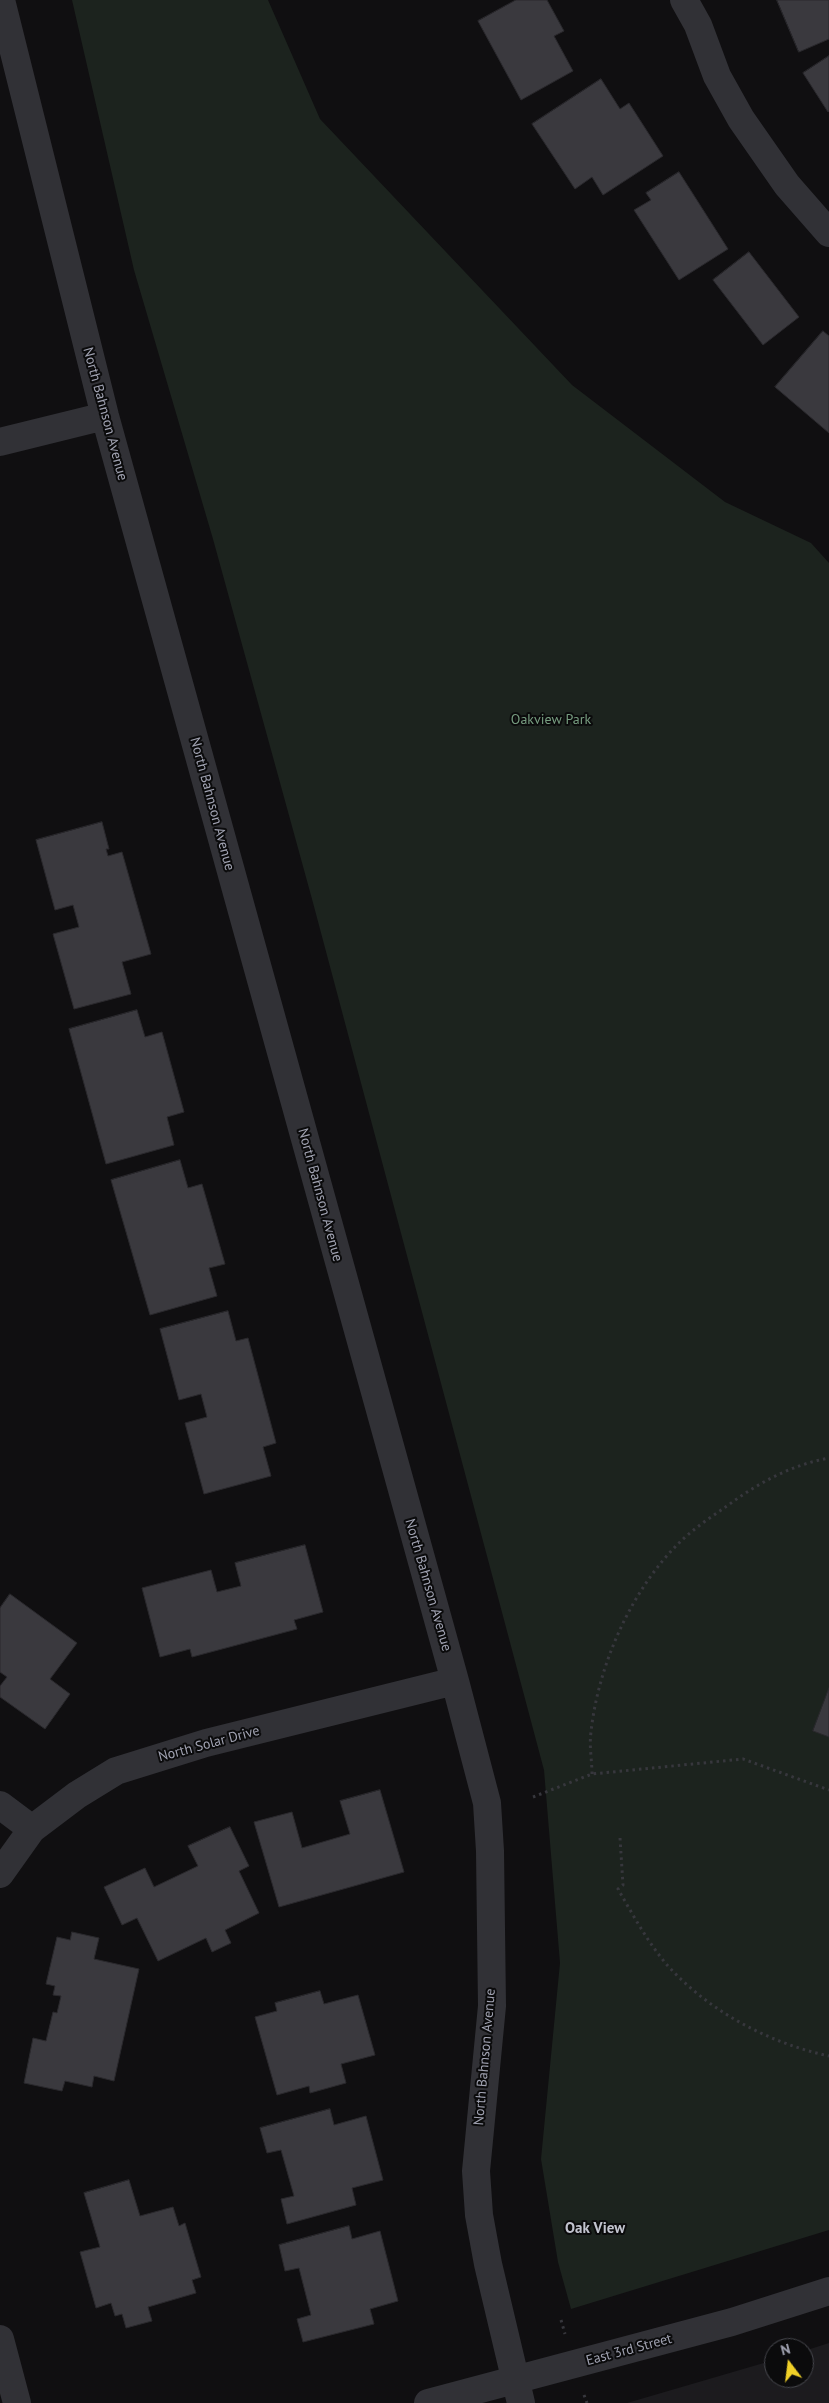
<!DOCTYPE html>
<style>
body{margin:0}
#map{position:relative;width:829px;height:2403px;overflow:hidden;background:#100f11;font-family:"PT Sans",sans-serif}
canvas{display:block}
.north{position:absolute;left:764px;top:2338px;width:50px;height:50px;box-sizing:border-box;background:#0b0b0c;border:1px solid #47484e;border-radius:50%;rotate:345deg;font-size:14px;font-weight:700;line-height:20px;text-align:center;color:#a1a3b2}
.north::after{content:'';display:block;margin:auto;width:18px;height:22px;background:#f0d028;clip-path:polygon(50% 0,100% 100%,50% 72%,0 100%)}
</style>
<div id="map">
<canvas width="829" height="2403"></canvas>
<div class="north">N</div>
</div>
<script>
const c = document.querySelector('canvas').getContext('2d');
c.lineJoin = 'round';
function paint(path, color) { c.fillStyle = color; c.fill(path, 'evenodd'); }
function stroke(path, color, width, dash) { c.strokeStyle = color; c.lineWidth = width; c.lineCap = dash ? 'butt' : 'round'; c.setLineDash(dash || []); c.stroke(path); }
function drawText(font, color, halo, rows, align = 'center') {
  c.font = font + ' "PT Sans",sans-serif'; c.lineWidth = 4; c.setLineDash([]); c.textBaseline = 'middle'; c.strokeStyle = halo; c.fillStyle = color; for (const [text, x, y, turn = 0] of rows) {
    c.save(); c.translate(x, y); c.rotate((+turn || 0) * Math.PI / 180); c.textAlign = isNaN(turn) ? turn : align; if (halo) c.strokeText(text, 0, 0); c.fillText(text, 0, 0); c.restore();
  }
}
const built = new Path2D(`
 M829 2343V2403H627L774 2360V2378H804V2351Z`);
const green = new Path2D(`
 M72 0H268L320 119 572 385 725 502 811 543 829 563V2230L571 2309 558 2262 541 2159 560 1963 544 1770 312 899 213 539 134 270Z`);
const building = new Path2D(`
 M516 0H547L564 31 554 36 573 71 521 100 478 21Z
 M777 0H829V39L799 52Z
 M829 56V111L828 112 803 73Z
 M601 79 620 109 629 103 663 156 603 195 592 177 575 189 532 124Z
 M679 172 728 249 679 280 634 210 651 200 646 193Z
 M749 252 799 317 763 345 713 280Z
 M823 331 829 336V433L775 387Z
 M102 822 109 849H106L108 856 122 852 151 954 122 962 131 994 74 1009 53 934 79 927 73 905 55 910 36 840Z
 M137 1010 145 1037 162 1032 184 1112 167 1117 174 1145 106 1164 69 1029Z
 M180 1160 188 1188 202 1184 225 1264 209 1268 217 1296 150 1315 111 1180Z
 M228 1311 236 1341 248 1338 276 1443 263 1447 271 1476 204 1494 185 1423 207 1417 201 1394 179 1400 160 1329Z
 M305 1545 323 1612 294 1620 297 1629 192 1657 190 1649 160 1657 142 1588 211 1570 217 1592 241 1586 235 1563Z
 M10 1594 77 1643 50 1679 70 1694 45 1729 0 1697V1686L7 1677 0 1672V1608Z
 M829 1688V1737L813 1731Z
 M380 1790 404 1872 279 1907 254 1822 292 1812 302 1848 350 1834 340 1801Z
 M230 1827 249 1866 239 1871 259 1913 225 1930 231 1943 212 1952 206 1938 158 1961 137 1918 122 1925 104 1887 145 1868 154 1887 198 1866 188 1846Z
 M72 1932 99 1938 94 1959 139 1969 114 2081 94 2076 92 2087 65 2081 62 2091 24 2083 33 2038 46 2041 53 2012 57 2013 61 1996 53 1995 55 1986 46 1984 57 1937 70 1940Z
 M320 1991 324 2004 358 1995 375 2055 341 2064 346 2083 310 2093 309 2086 277 2095 255 2017 277 2011 275 2003Z
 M330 2109 334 2125 366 2116 383 2180 352 2188 356 2205 287 2224 281 2199 294 2196 281 2150 267 2153 260 2128Z
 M129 2180 140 2216 173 2207 179 2226 185 2223 201 2277 192 2280 196 2293 148 2307 152 2321 126 2328 122 2314 115 2316 111 2303 96 2308 80 2252 100 2247 84 2193Z
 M349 2226 352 2239 380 2231 398 2301 370 2309 374 2324 303 2342 297 2319 311 2315 299 2268 285 2271 279 2245Z`);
const path = new Path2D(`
 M592 1774C592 1760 589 1746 591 1732 598 1666 631 1590 679 1543 693 1529 711 1517 727 1506 758 1483 791 1465 829 1458
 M533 1797 592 1774 743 1759 829 1790
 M620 1838 623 1885 618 1889C633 1915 648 1943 668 1966 710 2012 769 2043 829 2056
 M561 2320 565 2334
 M584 2395 587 2403`);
const minor = new Path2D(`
 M1 0 105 416 455 1681 487 1803 490 1851 492 2006 476 2171 479 2215 488 2264 521 2403
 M684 0 698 25 717 76 741 119 787 185 829 233
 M0 442 105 416
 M0 1805 32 1829
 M0 1874 32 1829 77 1795 116 1771 206 1743 455 1681
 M0 2339 17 2403
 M428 2403 732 2322 829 2291`);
const streetNames = [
 ["North Bahnson Avenue",105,414,75],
 ["North Bahnson Avenue",212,804,75],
 ["North Bahnson Avenue",320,1195,75],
 ["North Bahnson Avenue",428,1585,74],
 ["North Solar Drive",209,1744,-15],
 ["North Bahnson Avenue",485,2057,-85],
 ["East 3rd Street",629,2350,-15]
];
const parkNames = [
 ["Oakview Park",551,720]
];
const neighbourhoodNames = [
 ["Oak View",595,2229]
];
paint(built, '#1c1b1e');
paint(green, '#1c231e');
paint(building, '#3a393e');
stroke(building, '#2a292d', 1);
stroke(path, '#37373d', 3, [2.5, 4]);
stroke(minor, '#313136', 28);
drawText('14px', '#a1a3b2', '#0b0b0c', streetNames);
drawText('14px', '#779d80', '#0b0b0c', parkNames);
drawText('bold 15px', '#c1c3ce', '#0b0b0c', neighbourhoodNames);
</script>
